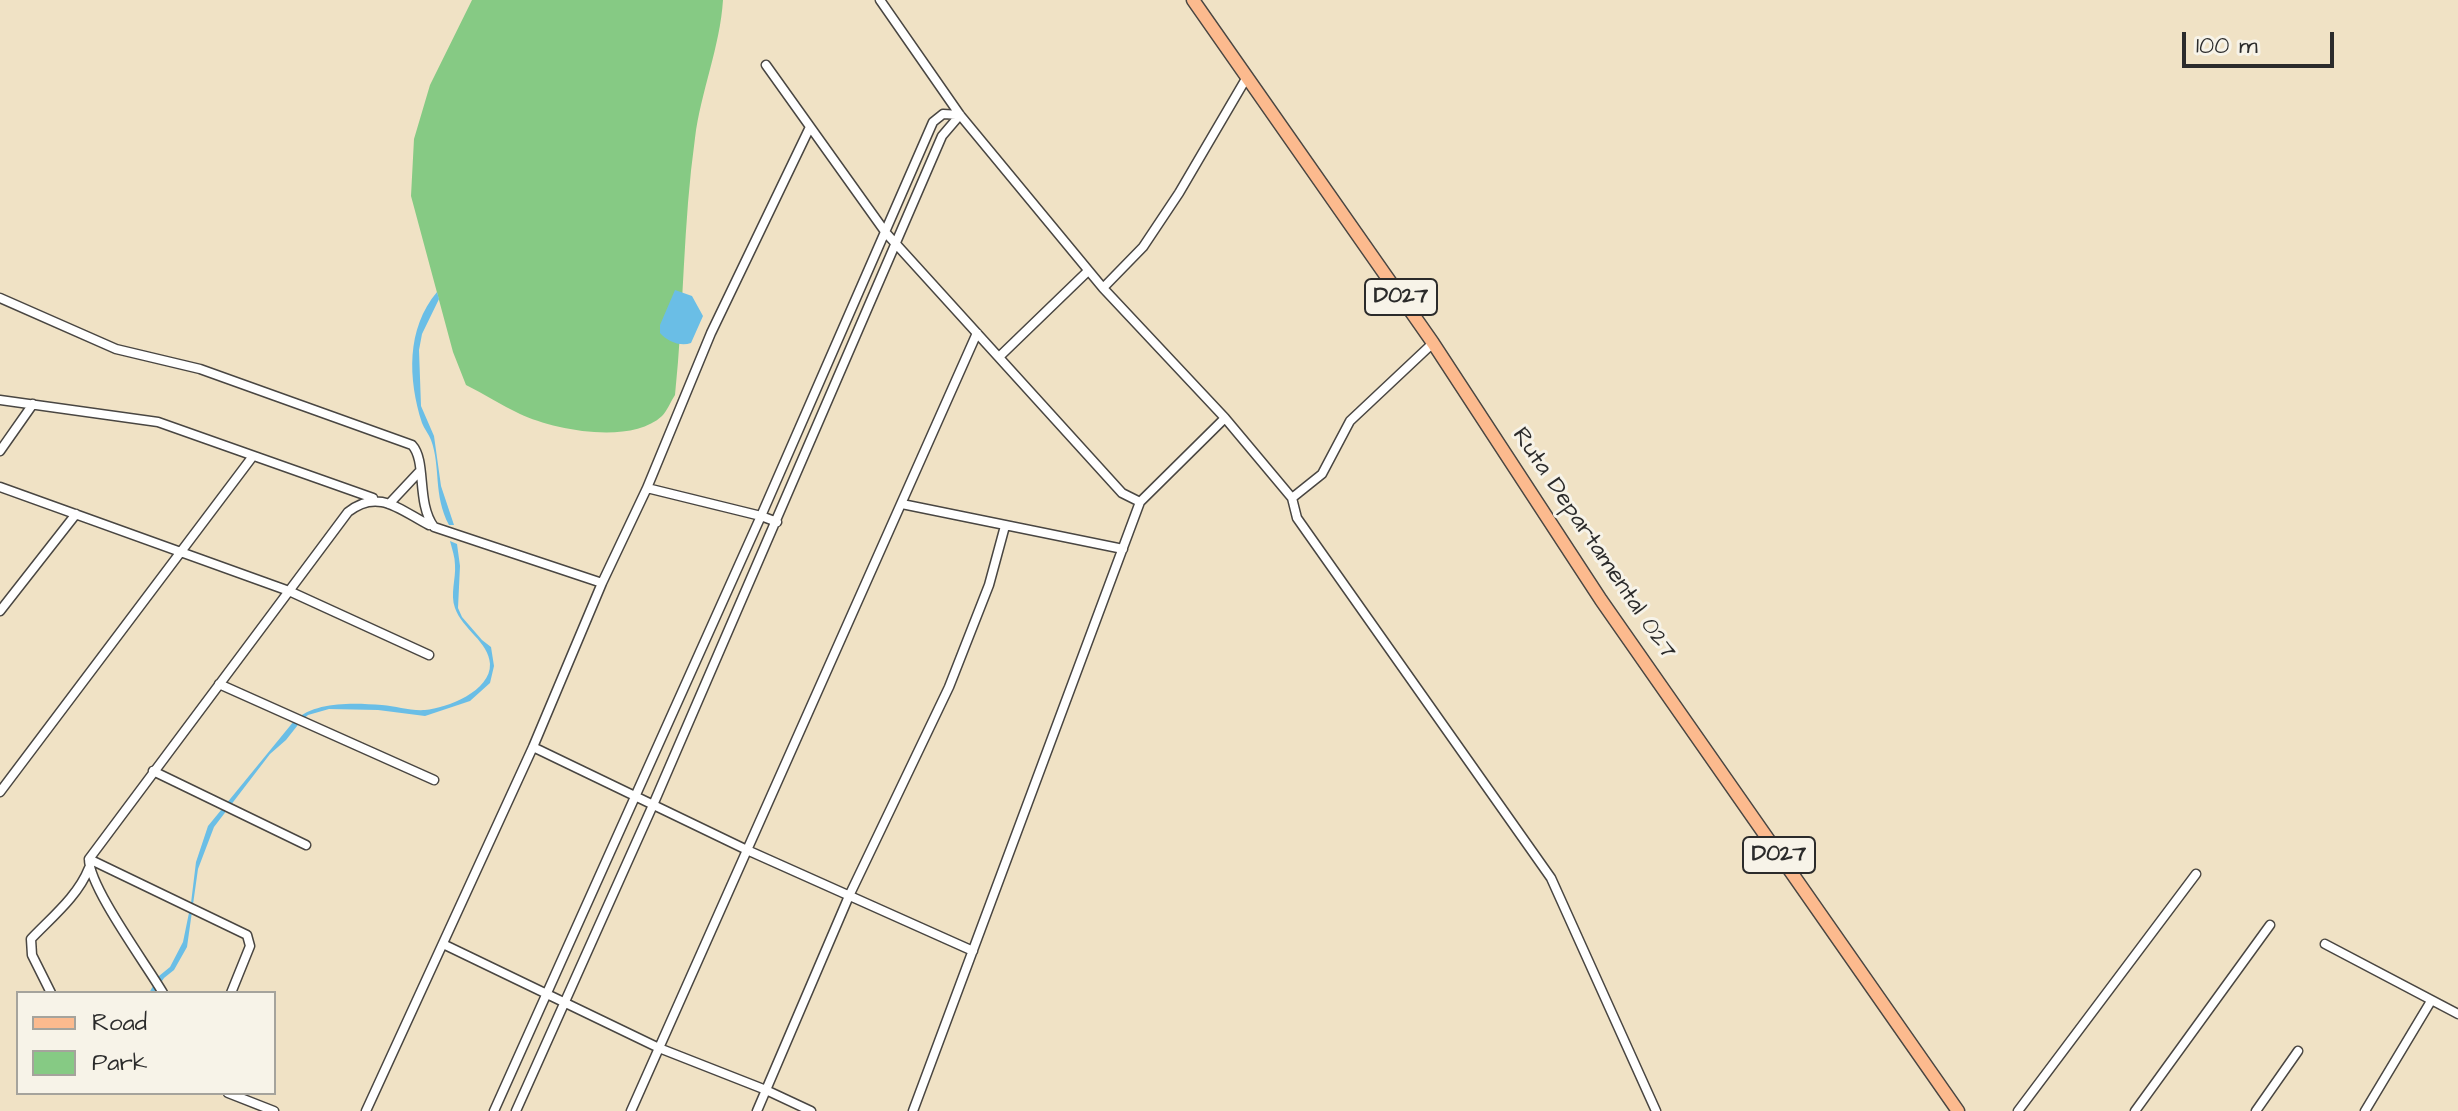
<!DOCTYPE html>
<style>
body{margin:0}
#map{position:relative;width:2458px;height:1111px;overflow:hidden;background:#f0e2c5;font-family:"Architects Daughter",sans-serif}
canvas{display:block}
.legend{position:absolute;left:16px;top:991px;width:260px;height:104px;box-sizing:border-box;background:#f7f3e8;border:2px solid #a5a39c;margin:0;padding:10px 14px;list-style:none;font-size:24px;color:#2b2b2b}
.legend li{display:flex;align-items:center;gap:16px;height:40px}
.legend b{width:40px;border:2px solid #a5a39c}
.scale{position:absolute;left:2182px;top:32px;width:152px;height:36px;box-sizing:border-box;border:4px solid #2b2b2b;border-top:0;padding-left:10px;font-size:24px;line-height:28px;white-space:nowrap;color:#2b2b2b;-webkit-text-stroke:6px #f7f3e8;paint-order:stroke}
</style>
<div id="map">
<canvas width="2458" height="1111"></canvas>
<ul class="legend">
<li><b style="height:10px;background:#fcba8e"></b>Road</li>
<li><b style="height:22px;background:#86ca84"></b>Park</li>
</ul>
<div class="scale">100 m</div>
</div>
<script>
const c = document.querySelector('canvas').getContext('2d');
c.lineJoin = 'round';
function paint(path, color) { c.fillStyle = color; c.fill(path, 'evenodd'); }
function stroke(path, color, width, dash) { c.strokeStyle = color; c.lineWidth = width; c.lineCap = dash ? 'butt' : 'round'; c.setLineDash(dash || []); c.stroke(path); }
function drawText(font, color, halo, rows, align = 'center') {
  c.font = font + ' "Architects Daughter",sans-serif'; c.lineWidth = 6; c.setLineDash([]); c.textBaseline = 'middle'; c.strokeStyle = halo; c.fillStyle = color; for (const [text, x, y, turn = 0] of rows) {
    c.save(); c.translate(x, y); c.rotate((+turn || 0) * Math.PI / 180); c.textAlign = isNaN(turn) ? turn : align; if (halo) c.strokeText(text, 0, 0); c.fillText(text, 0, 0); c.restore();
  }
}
const green = new Path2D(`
 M472 0H723C720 47 701 91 695 138 683 223 684 310 675 395 671 401 667 411 662 416 631 445 554 430 520 414 501 405 484 394 466 385L453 352 411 196 414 139 430 85Z`);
const water = new Path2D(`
 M675 290 692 296 703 316 691 343C680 347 667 341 660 333V325Z
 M437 292 439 299 422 334 419 350 421 406 434 436 441 486 454 525H449C433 495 441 467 431 440 429 434 424 429 422 423 408 379 406 329 437 292Z
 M450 541 457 544 460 566 458 608 462 617 482 640 491 647 494 666 490 683 470 701 425 716 378 710 329 709 308 715 301 721 286 740 270 754 214 827 198 869 187 947 174 970 164 978 154 993H149L159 976 170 967 183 942 191 903 196 862 208 826 294 721C316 701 353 703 382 705 396 706 410 711 425 710 447 708 491 691 490 664 489 642 462 629 455 608 450 594 456 579 455 565 455 557 452 549 450 541Z`);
const minor = new Path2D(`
 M880 0 960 115 1103 288 1143 247 1179 193 1247 77
 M766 65 886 233 1122 493 1140 502
 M1103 288 1225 418 1292 498 1322 474 1350 421 1433 343
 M0 298 116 349 200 369 412 445C427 461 416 503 434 527L602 583
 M999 357 1088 271
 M0 400 158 422 373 498
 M0 451 33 404
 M0 487 289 591 429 655
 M647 488 711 333 810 127
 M1292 498 1297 518 1551 878 1656 1111
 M389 504 419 472
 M902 504 1123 549
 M0 611 76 514
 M219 684 434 780
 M533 747 747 850 973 951
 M153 771 306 845
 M0 792 253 456
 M89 859 247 935 250 946 231 993
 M443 944 659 1048 766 1090 811 1111
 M2325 944 2458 1014
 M51 993 32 955 31 939C52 917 78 896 89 868
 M163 993C146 964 89 887 89 859L348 512C378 488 400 510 429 525
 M228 1093 274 1111
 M366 1111 533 747 602 583 647 488 761 516 777 522
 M494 1111 761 516 933 122 943 114 960 115
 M516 1111 653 805 942 136 960 115
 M631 1111 977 333
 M757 1111 849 896 949 687 989 585 1005 526
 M913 1111 1140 502 1225 418
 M2018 1111 2196 874
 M2135 1111 2270 925
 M2256 1111 2298 1051
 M2365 1111 2431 1001`);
const primary = new Path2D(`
 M1193 0 1433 343 1601 600 1958 1111`);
const shields = [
 [1401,297,72],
 [1779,855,72]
];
const shieldNames = [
 ["D027",1401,297],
 ["D027",1779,855]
];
const streetNames = [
 ["Ruta Departamental 027",1593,544,56]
];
paint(green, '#86ca84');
paint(water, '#6abee6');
stroke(minor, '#494642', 11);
stroke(primary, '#494642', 15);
stroke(minor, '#fff', 8);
stroke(primary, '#fcba8e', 12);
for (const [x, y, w] of shields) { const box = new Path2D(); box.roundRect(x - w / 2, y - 18, w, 36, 6); c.fillStyle = '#f7f3e8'; c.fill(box); stroke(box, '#2b2b2b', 2); }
drawText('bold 22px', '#2b2b2b', null, shieldNames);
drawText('24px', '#2b2b2b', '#f7f3e8', streetNames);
</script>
